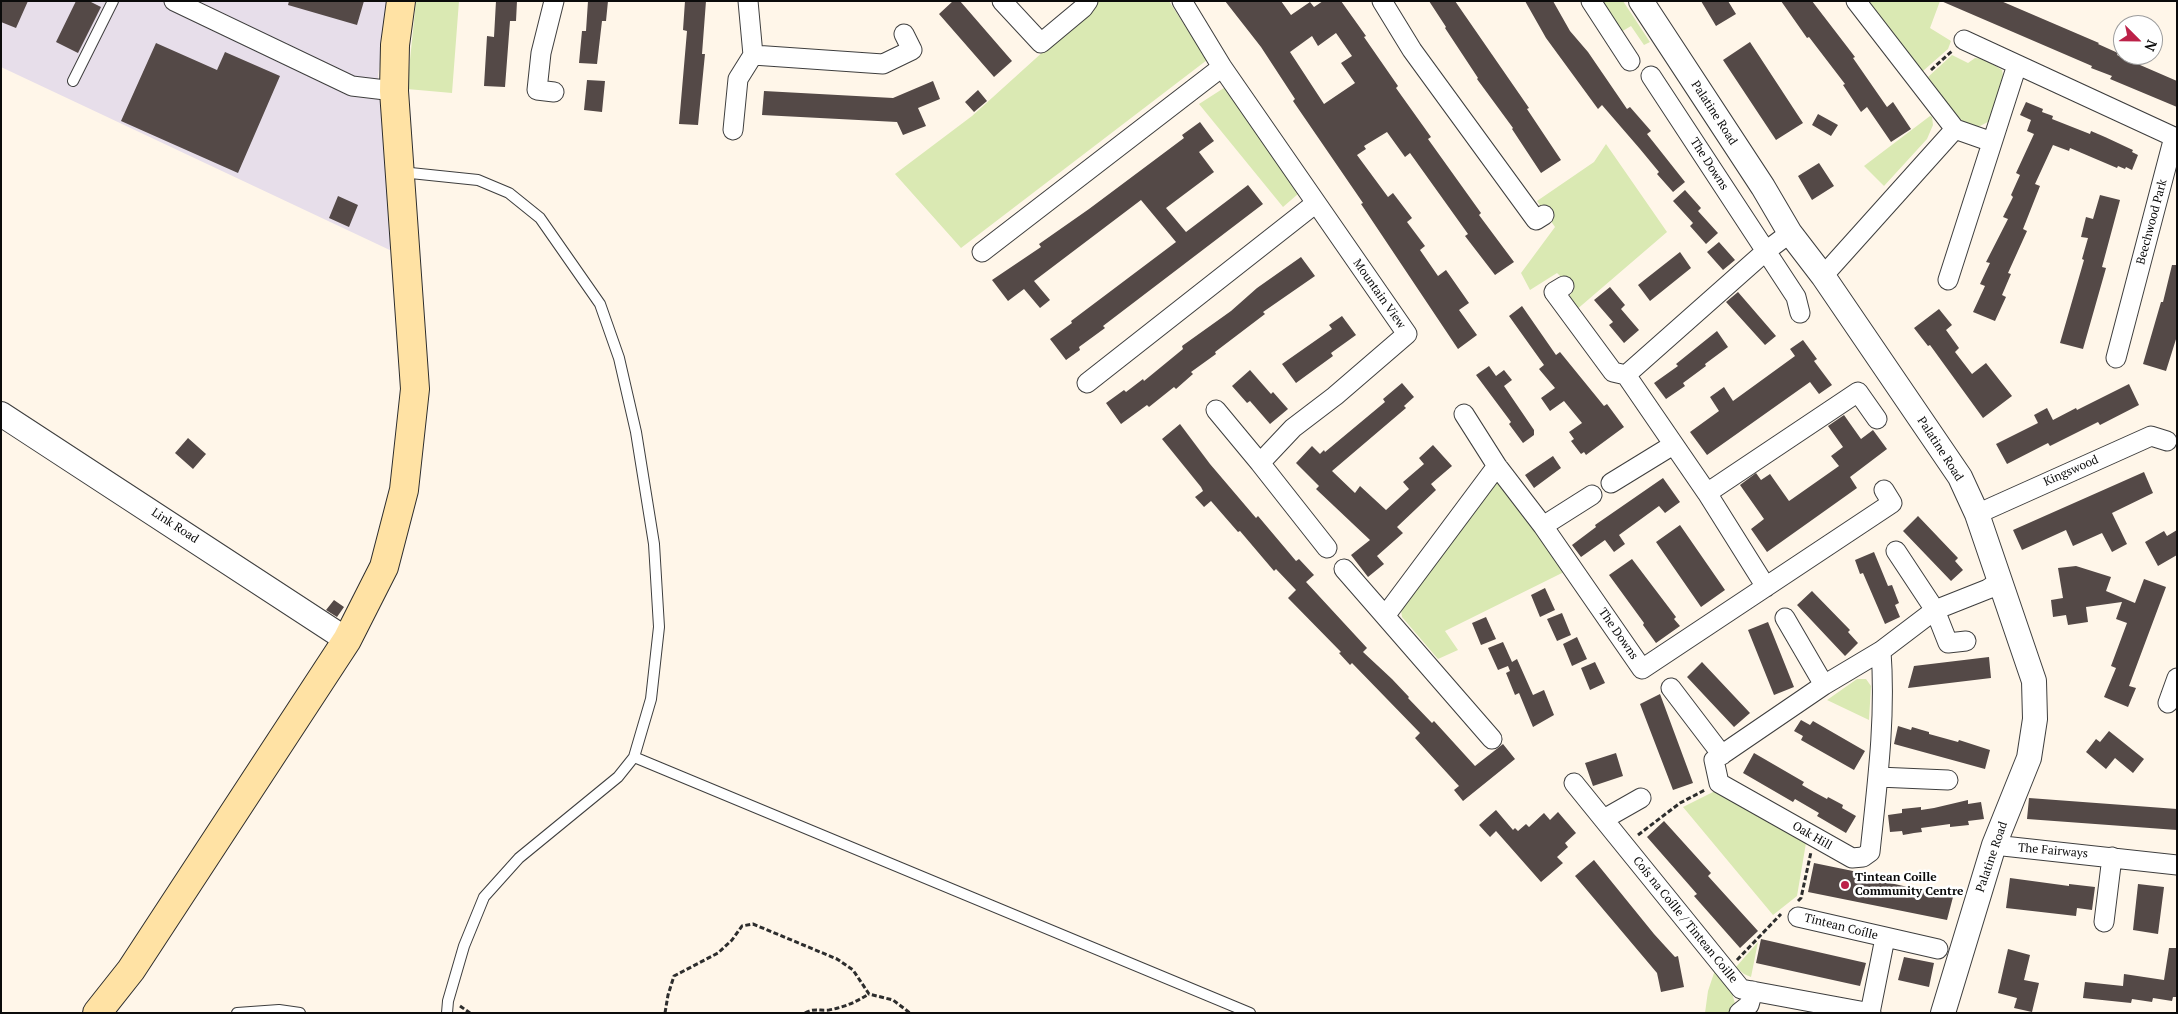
<!DOCTYPE html>
<meta charset="utf-8">
<style>
body{margin:0}
#map{position:relative;width:2178px;height:1014px;overflow:hidden;background:#fff6e9;font-family:"PT Serif",serif}
canvas{display:block}
.frame{position:absolute;inset:0;border:2px solid #0b0b0b;pointer-events:none}
.north{position:absolute;left:2113px;top:15px;width:50px;height:50px;box-sizing:border-box;background:#fff;border:1px solid #9d9d9d;border-radius:50%;rotate:113deg;font-size:14px;font-weight:700;line-height:20px;text-align:center;color:#0b0b0b}
.north::after{content:'';display:block;margin:auto;width:18px;height:22px;background:#bc2148;clip-path:polygon(50% 0,100% 100%,50% 72%,0 100%)}
</style>
<div id="map">
<canvas width="2178" height="1014"></canvas>
<div class="frame"></div>
<div class="north">N</div>
</div>
<script>
const c = document.querySelector('canvas').getContext('2d');
c.lineJoin = 'round';
function paint(path, color) { c.fillStyle = color; c.fill(path, 'evenodd'); }
function stroke(path, color, width, dash) { c.strokeStyle = color; c.lineWidth = width; c.lineCap = dash ? 'butt' : 'round'; c.setLineDash(dash || []); c.stroke(path); }
function drawText(font, color, halo, rows, align = 'center') {
  c.font = font + ' "PT Serif",serif'; c.lineWidth = 5; c.setLineDash([]); c.textBaseline = 'middle'; c.strokeStyle = halo; c.fillStyle = color; for (const [text, x, y, turn = 0] of rows) {
    c.save(); c.translate(x, y); c.rotate((+turn || 0) * Math.PI / 180); c.textAlign = isNaN(turn) ? turn : align; if (halo) c.strokeText(text, 0, 0); c.fillText(text, 0, 0); c.restore();
  }
}
const industrial = new Path2D(`
 M1 1H391L378 75 394 252 1 67Z`);
const green = new Path2D(`
 M416 1H459L452 93 407 89Z
 M1095 1H1169L1207 60 961 248 895 174 972 116 1087 12Z
 M1600 1H1623L1650 42 1644 45 1631 26 1621 32Z
 M1870 1H1940L1930 28 1951 41 1948 49 1923 71 1872 12Z
 M1952 55 1968 63 1975 58 1984 59 2002 70 2003 76 1990 121C1985 123 1980 127 1975 127 1960 127 1937 89 1928 77Z
 M1227 86 1298 194 1283 207 1199 104Z
 M1930 116 1932 117 1933 125 1927 139 1884 186 1864 166Z
 M1606 144 1667 232 1575 311 1567 300 1574 289 1557 273 1530 290 1521 273 1555 227 1537 201 1594 162Z
 M1490 482H1500L1564 572 1445 631 1458 650 1438 659 1402 617 1401 610Z
 M1857 679H1866L1871 686 1869 720 1827 700Z
 M1717 790 1806 843 1797 896 1773 915 1683 807Z
 M1758 942 1751 977 1744 974 1736 967Z
 M1715 970 1732 993 1736 1007 1733 1013H1705L1708 991Z`);
const building = new Path2D(`
 M1 1H28L16 28 1 22Z
 M76 1H89L101 7 78 53 56 42Z
 M289 1H364L357 25 288 5Z
 M496 1H517L516 21H510L505 87 484 86 487 36 494 37Z
 M588 1H608L606 21H602L597 64 579 63 582 31H586Z
 M685 1H706L702 54H705L698 125 679 124 687 31 683 30Z
 M953 1H960L1012 61 994 77 939 14Z
 M1225 1H1281L1291 15 1310 2 1314 7 1323 1H1341L1366 36 1364 37 1398 86 1396 88 1431 137 1428 139 1481 213 1479 215 1514 262 1495 275 1465 236 1468 234 1410 153 1405 157 1387 132 1364 146 1366 149 1357 155 1388 197 1393 193 1412 218 1407 222 1425 246 1420 250 1438 276 1446 270 1469 303 1459 310 1477 335 1458 349 1361 204 1363 203 1293 101 1295 99 1261 47ZM1336 33 1352 56 1341 63 1355 83 1324 104 1290 52 1312 36 1318 46Z
 M1429 1H1455L1529 108 1527 109 1561 160 1541 173 1512 129 1513 128 1477 79 1478 78 1445 28 1446 27Z
 M1525 1H1553L1570 31 1588 52 1627 109 1630 107 1651 131 1647 134 1685 182 1673 192 1657 174 1659 172 1640 149 1602 105 1598 109 1546 38Z
 M1701 1H1728L1736 14 1716 26Z
 M1781 1H1812L1855 57 1853 58 1887 107 1893 102 1911 129 1891 142 1867 107 1861 112 1843 85 1845 84 1809 37 1807 38Z
 M1941 1H2001L2099 43 2098 44 2118 53 2117 55 2177 81V107L2110 79 2112 76 2091 68 2092 66Z
 M1750 42 1803 123 1776 140 1723 60Z
 M156 43 217 70 225 52 280 76 238 173 121 121Z
 M587 80 605 81 602 112 584 110Z
 M933 81 940 99 918 108 926 126 903 135 897 122 762 115 764 91 893 98Z
 M978 90 987 101 974 112 965 102Z
 M2026 102 2043 109 2042 112 2053 116 2052 119 2090 134 2091 131 2105 137 2133 150 2132 152 2138 155 2132 170 2126 167 2125 169 2118 166 2117 168 2070 148 2069 151 2053 145 2035 184 2040 186 2023 229 2027 231 2008 273 2011 274 2002 295 2006 297 1995 321 1973 312 1985 286 1980 284 1990 263 1986 262 2008 219 2003 217 2013 197 2011 195 2020 175 2016 173 2034 134 2027 131 2031 120 2020 115Z
 M1818 114 1838 125 1831 136 1812 125Z
 M1200 122 1214 141 1199 152 1214 172 1166 208 1186 232 1248 185 1263 204 1103 326 1105 328 1079 347 1080 350 1066 360 1050 339 1072 323 1071 321 1176 242 1141 200 1034 281 1050 300 1040 308 1024 289 1008 301 992 280 1041 247 1039 244 1089 209 1184 138 1182 135Z
 M1819 163 1834 186 1812 200 1798 176Z
 M1685 190 1701 208 1698 211 1718 233 1706 244 1690 226 1693 223 1673 201Z
 M2100 195 2120 200 2102 267 2106 268 2083 349 2060 343 2084 260 2082 259 2088 238 2081 237 2086 217 2093 219Z
 M338 196 358 205 349 227 329 218Z
 M1719 242 1735 260 1723 270 1707 252Z
 M1680 252 1691 268 1650 301 1638 285Z
 M1301 257 1315 276 1263 312 1265 314 1215 352 1216 354 1191 372 1193 374 1176 389 1174 387 1149 407 1147 405 1121 424 1106 403 1124 390 1126 392 1143 379 1144 381 1183 349 1182 346 1231 311 1257 288Z
 M2172 265H2177V336L2166 371 2143 364 2161 302H2163Z
 M1610 287 1625 305 1621 309 1639 330 1624 343 1609 325 1613 322 1594 300Z
 M1738 292 1776 336 1765 345 1726 302Z
 M1522 306 1556 355 1560 352 1604 406 1607 404 1624 427 1586 455 1584 452 1581 454 1571 441 1574 439 1569 432 1582 423 1564 401 1550 411 1541 398 1555 388 1539 369 1544 365 1509 316Z
 M1939 309 1952 325 1946 330 1959 348 1955 352 1972 374 1986 363 2012 396 1983 418 1930 345 1928 346 1914 328Z
 M1342 316 1356 335 1331 353 1333 356 1296 383 1282 364 1332 329 1329 325Z
 M1717 331 1728 347 1705 364 1706 366 1683 383 1685 386 1666 399 1654 383 1678 366 1676 364Z
 M1803 340 1817 359 1814 361 1832 385 1819 394 1810 382 1707 455 1690 432 1719 411 1710 397 1724 387 1733 401 1795 356 1790 349Z
 M1489 366 1496 376 1504 370 1512 380 1504 386 1534 430V435L1523 443 1509 424 1511 422 1476 375Z
 M1250 370 1271 394 1273 392 1288 409 1270 424 1250 401 1247 403 1232 386Z
 M1402 383 1414 397 1404 406 1406 408 1332 471 1355 493 1360 486 1386 510 1409 489 1403 482 1424 464 1419 458 1433 445 1452 466 1431 484 1436 490 1397 527 1403 533 1377 556 1384 564 1368 577 1351 555 1370 540 1316 489 1319 486 1296 463 1312 446 1320 454 1324 450 1325 452 1385 402 1383 399Z
 M2129 384 2139 405 2100 425 2098 422 2050 446 2048 443 2007 464 1996 444 2038 423 2034 415 2047 408 2053 420 2076 408 2077 410Z
 M1844 415 1861 439 1873 430 1887 449 1850 477 1857 488 1767 552 1751 529 1764 519 1740 485 1756 473 1761 480 1770 474 1789 501 1792 499 1839 466 1831 456 1843 447 1828 426Z
 M1180 424 1210 464 1256 518 1258 516 1296 561 1299 559 1314 575 1306 582 1367 648 1363 652 1392 679 1409 697 1408 698 1432 723 1434 721 1475 766 1503 744 1515 759 1463 801 1454 790 1459 786 1415 738 1420 733 1352 663 1350 665 1339 653 1341 652 1288 598 1296 590 1276 569 1274 571 1240 531 1238 532 1211 501 1204 507 1195 497 1203 491 1201 487 1162 439Z
 M188 438 206 454 193 469 175 453Z
 M1553 456 1561 468 1534 488 1525 475Z
 M2144 472 2153 493 2112 513 2127 544 2112 552 2102 533 2073 546 2066 530 2022 550 2013 530Z
 M1663 478 1680 502 1665 513 1659 506 1619 535 1625 544 1614 552 1605 540 1581 557 1572 545 1596 527 1595 525Z
 M1918 516 1958 558 1955 561 1963 570 1951 581 1903 531Z
 M1680 525 1725 590 1701 607 1656 542Z
 M2177 530V555L2158 566 2145 542 2164 531 2167 536Z
 M1874 552 1888 586 1892 585 1899 603 1895 605 1900 617 1885 624 1863 573 1860 574 1855 560Z
 M1632 559 1676 617 1674 619 1680 626 1656 643 1643 625 1644 623 1609 575Z
 M2076 566 2111 577 2106 591 2135 603 2144 579 2166 587 2129 686 2136 688 2128 707 2104 697 2116 668 2111 666 2127 623 2116 619 2122 602 2086 607 2088 622 2068 625 2066 615 2053 617 2051 600 2063 598 2058 568Z
 M1545 588 1555 610 1540 617 1531 595Z
 M1812 591 1850 630 1848 632 1858 643 1845 656 1797 605Z
 M334 600 344 607 337 617 326 610Z
 M1562 613 1571 635 1557 641 1547 619Z
 M1486 617 1496 639 1481 645 1472 623Z
 M1768 622 1794 687 1774 695 1748 630Z
 M1577 637 1587 659 1572 666 1563 644Z
 M1503 642 1512 662 1517 659 1533 695 1544 690 1554 715 1533 727 1519 693 1515 695 1506 673 1510 671 1508 666 1498 670 1488 648Z
 M1989 657 1991 678 1908 688 1914 666Z
 M1595 662 1605 683 1590 690 1581 668Z
 M1702 662 1750 713 1734 727 1687 677Z
 M1660 694 1693 783 1673 790 1640 704Z
 M1801 720 1810 725 1813 721 1865 751 1854 770 1801 740 1803 736 1794 731Z
 M1898 726 1911 730 1912 727 1922 730 1929 732V734L1958 742 1959 740 1990 750 1985 769 1894 744Z
 M2109 731 2144 759 2133 773 2115 758 2106 769 2086 752 2096 739 2100 742Z
 M1616 753 1623 776 1593 786 1585 763Z
 M1754 753 1804 782 1802 785 1814 792 1827 799 1828 797 1843 805 1842 808 1856 816 1846 833 1817 816 1819 813 1795 799 1793 802 1743 773Z
 M2029 798 2177 809V830L2027 819Z
 M1968 800V804L1981 802 1984 819 1968 821 1969 825 1950 827V824L1921 828 1922 832 1914 833 1903 835 1902 831 1890 832 1888 815 1902 813V809L1921 807V810L1934 808Z
 M1496 810 1513 830 1515 828 1518 831 1526 824 1529 827 1544 813 1550 820 1558 812 1576 833 1565 843 1568 847 1557 857 1563 863 1541 882 1496 831 1490 837 1479 825Z
 M1664 821 1711 873 1708 876 1758 931 1740 948 1694 896 1697 894 1647 837Z
 M1594 860 1654 934 1675 957 1678 956 1684 987 1661 992 1657 973 1575 876Z
 M1814 863 1882 877 1881 881 1953 897 1947 920 1808 892Z
 M2010 878 2069 886V884L2095 887 2092 910 2077 908 2076 916 2006 908Z
 M2138 884 2164 887 2158 934 2133 930Z
 M1761 939 1866 963 1860 986 1756 963Z
 M2169 948H2177V997H2173L2172 1001 2153 998 2152 1002 2132 999 2131 1003 2083 998 2085 982 2123 986 2124 974 2164 980Z
 M2008 949 2030 955 2024 980 2039 983 2032 1012 2014 1008 2017 998 1998 993Z
 M1904 957 1934 963 1929 987 1898 980Z`);
const path = new Path2D(`
 M1931 70 1952 51
 M1638 835 1680 803 1705 790
 M1798 901 1801 898 1811 852
 M1737 960 1781 914
 M460 1006 470 1013
 M665 1013 668 995 674 976 718 953 732 940 742 926 753 924 837 959 853 970 869 994 893 1000 910 1013
 M805 1013C813 1008 820 1011 829 1010 845 1007 856 1002 869 994`);
const service = new Path2D(`
 M73 81 113 1
 M401 172 478 180 509 193 540 218 600 304 619 358 636 432 654 544 659 627 651 699 634 757 618 777 519 858 484 897 464 946 448 1001 447 1013
 M634 757 1250 1013
 M237 1013 279 1010 300 1013`);
const minor = new Path2D(`
 M174 1 352 86 394 91
 M554 1 541 53 537 90 554 92
 M748 1 753 55 883 64 912 50 904 34
 M1002 1 1041 43 1083 8 1088 1
 M1182 1 1222 67 1407 334 1335 396 1293 428 1260 463 1327 548
 M1382 1 1412 50 1536 220 1544 215
 M1591 1 1630 61
 M1856 1 1955 129
 M1964 40 2174 137 2116 358
 M1651 76 1796 297 1800 313
 M733 130 738 79 753 55
 M982 252 1222 67
 M1823 276 1955 129 1992 142
 M1948 280 2017 65
 M1564 286 1554 292 1613 372 1626 375
 M1087 383 1316 203
 M1216 410 1260 463
 M1464 414 1497 466 1543 526 1642 669 1892 503 1884 490
 M1611 483 1673 445
 M1707 493 1858 392 1877 419
 M1977 514 2151 436 2167 441
 M1543 526 1592 495
 M1896 551 1935 610 1948 643 1966 641
 M1344 569 1385 616
 M1766 587 1707 493 1626 375 1766 251 1790 233
 M1785 618 1824 685
 M1881 651C1886 718 1877 786 1870 852L1863 857 1852 858 1719 783 1714 760 1824 685 1881 651 1935 610 1988 589 2000 581
 M1671 688 1722 755
 M2168 703 2177 678
 M1492 739 1385 616 1497 466
 M1878 777 1948 780
 M1574 783 1741 989 1871 1013
 M1604 819 1641 798
 M1994 845 2177 865
 M1798 917 1938 949
 M2104 922 2112 857
 M1739 1013 1749 1005 1753 991
 M1870 1013 1885 938`);
const tertiary = new Path2D(`
 M1641 1 1763 187 1790 233 1823 276 1960 477 1977 514 2034 681 2035 719 2029 758 1994 845 1943 1013
 M1 414 347 640`);
const secondary = new Path2D(`
 M97 1013 131 970 347 640 384 567 404 490 415 389 394 91 395 45 401 1`);
const markers = [
 [1845,885,5,"#bc2148"]
];
const streetNames = [
 ["Palatine Road",1714,113,57],
 ["The Downs",1709,164,57],
 ["Beechwood Park",2152,222,-75],
 ["Mountain View",1379,294,55],
 ["Palatine Road",1940,449,57],
 ["Kingswood",2071,471,-24],
 ["Link Road",175,526,33],
 ["The Downs",1618,634,55],
 ["Oak Hill",1812,836,30],
 ["The Fairways",2053,851,5],
 ["Palatine Road",1992,857,-71],
 ["Coís na Coílle / Tintean Coille",1685,920,51],
 ["Tintean Coílle",1841,927,14]
];
const poiNames = [
 ["Tintean Coille",1855,878],
 ["Community Centre",1855,892]
];
paint(industrial, '#e7deea');
paint(green, '#dae9b3');
paint(building, '#544947');
stroke(service, '#3e3e3e', 12);
stroke(minor, '#3e3e3e', 21);
stroke(tertiary, '#3e3e3e', 26);
stroke(secondary, '#2d2d2d', 30);
stroke(path, '#2d2d2d', 3, [5, 2.5]);
stroke(service, '#fff', 10);
stroke(minor, '#fff', 19);
stroke(tertiary, '#fff', 24);
stroke(secondary, '#ffe2a4', 28);
for (const [x, y, r, color] of markers) { const dot = new Path2D(); dot.arc(x, y, r, 0, 2 * Math.PI); c.fillStyle = color; c.fill(dot); stroke(dot, '#fff', 2); }
drawText('12px', '#0b0b0b', '#fff', streetNames);
drawText('bold 12px', '#0b0b0b', '#fff', poiNames, 'left');
</script>
